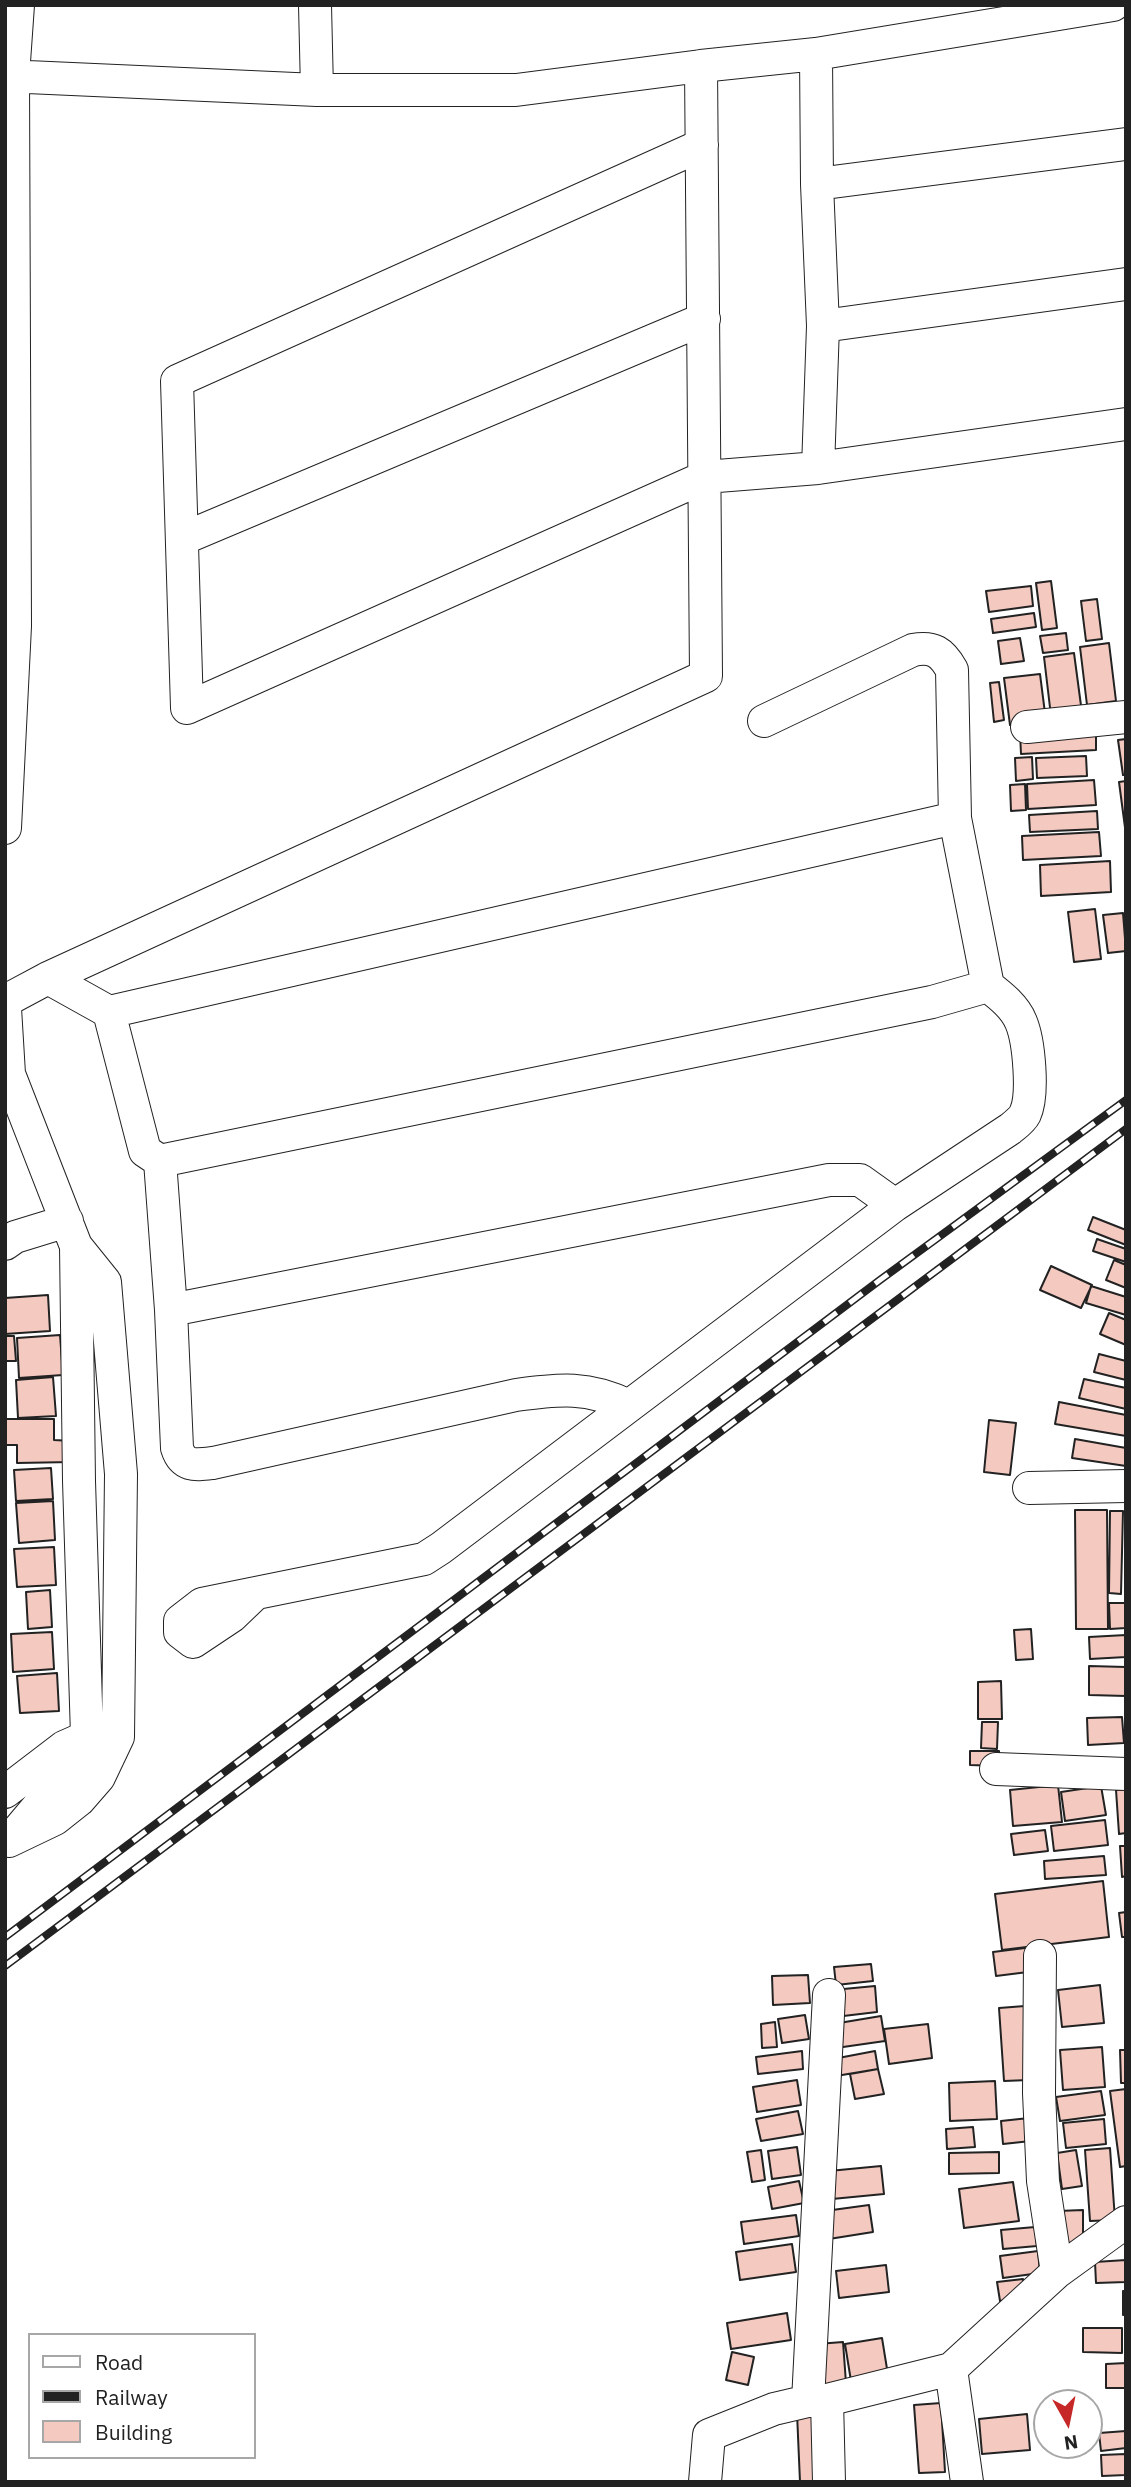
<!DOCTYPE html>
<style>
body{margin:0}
#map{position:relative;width:1131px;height:2487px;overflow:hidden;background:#fff;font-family:"IBM Plex Sans",sans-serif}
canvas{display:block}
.frame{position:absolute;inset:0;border:7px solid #222;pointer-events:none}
.legend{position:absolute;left:28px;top:2333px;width:228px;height:126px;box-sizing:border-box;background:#fff;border:2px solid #a7a7a7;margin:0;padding:9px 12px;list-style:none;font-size:21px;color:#222}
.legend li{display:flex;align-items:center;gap:14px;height:35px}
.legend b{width:35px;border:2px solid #a7a7a7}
.north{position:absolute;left:1033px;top:2389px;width:70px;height:70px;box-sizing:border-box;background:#fff;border:2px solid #a7a7a7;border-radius:50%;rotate:171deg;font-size:19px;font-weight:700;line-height:28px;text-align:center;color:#222}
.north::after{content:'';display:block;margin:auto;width:24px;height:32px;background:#c62828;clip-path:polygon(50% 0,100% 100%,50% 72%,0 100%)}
</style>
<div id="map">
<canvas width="1131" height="2487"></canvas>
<div class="frame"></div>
<ul class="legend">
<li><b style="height:9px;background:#fff"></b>Road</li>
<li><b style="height:9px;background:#222"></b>Railway</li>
<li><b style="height:19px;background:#f3c9c0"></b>Building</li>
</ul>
<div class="north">N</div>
</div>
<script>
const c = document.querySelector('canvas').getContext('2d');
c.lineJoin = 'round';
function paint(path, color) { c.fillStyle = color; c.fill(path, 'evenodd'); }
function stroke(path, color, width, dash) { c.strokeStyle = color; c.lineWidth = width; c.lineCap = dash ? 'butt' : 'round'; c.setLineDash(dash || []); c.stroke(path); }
const building = new Path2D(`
 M1051 581 1057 628 1042 630 1036 583Z
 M1031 586 1033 606 989 612 986 591Z
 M1097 599 1102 639 1086 641 1081 601Z
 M1034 613 1036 627 993 633 991 619Z
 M1066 633 1068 650 1043 653 1040 636Z
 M1020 638 1024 661 1001 664 998 641Z
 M1109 643 1116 701 1087 705 1080 647Z
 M1074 653 1082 713 1051 716 1044 657Z
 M1040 674 1046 721 1010 725 1004 678Z
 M999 682 1004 720 994 722 990 683Z
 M1096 730V750L1021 754 1020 733Z
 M1126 739V775H1123L1118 740Z
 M1086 756 1087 776 1037 778 1036 758Z
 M1032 757 1033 779 1016 781 1015 758Z
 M1094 780 1096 805 1028 809 1027 784Z
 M1126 781V835L1119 782Z
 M1025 784 1026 810 1011 811 1010 785Z
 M1097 811 1098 829 1030 832 1029 815Z
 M1099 832 1101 856 1023 860 1022 836Z
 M1110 861 1111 892 1041 896 1040 865Z
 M1095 909 1101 959 1074 962 1068 912Z
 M1123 913 1126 951 1108 953 1103 915Z
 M1093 1217 1126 1230V1245L1088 1230Z
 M1097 1239 1126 1249V1262L1093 1251Z
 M1114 1260 1126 1265V1288L1106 1280Z
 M1051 1266 1092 1285 1081 1308 1040 1290Z
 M1091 1286 1126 1297V1315L1086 1303Z
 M48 1295 50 1331 5 1334V1298Z
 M1109 1313 1126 1320V1345L1100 1334Z
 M60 1335 63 1375 19 1378 17 1338Z
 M5 1336H14L16 1361H5Z
 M1099 1354 1126 1361V1380L1094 1372Z
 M53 1377 56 1416 18 1418 16 1380Z
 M1084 1379 1126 1388V1409L1079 1398Z
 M1059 1402 1126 1415V1436L1055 1424Z
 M5 1419H54V1440L72 1441V1462L17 1463V1445H5Z
 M989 1420 1016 1423 1010 1475 984 1472Z
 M1075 1439 1126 1448V1466L1072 1458Z
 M51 1468 53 1499 16 1501 14 1470Z
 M53 1501 55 1540 19 1543 16 1503Z
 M1075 1510H1107L1108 1629H1076Z
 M1110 1511H1123L1121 1594 1109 1593Z
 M54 1547 56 1585 17 1587 14 1549Z
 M50 1590 52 1627 28 1629 26 1592Z
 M1109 1603H1126V1628L1110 1629Z
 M1031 1629 1033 1659 1016 1660 1014 1630Z
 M52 1632 54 1669 13 1672 11 1634Z
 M1126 1635V1657L1090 1659 1089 1637Z
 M1089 1666 1126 1667V1696L1089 1695Z
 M57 1673 59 1711 20 1713 17 1676Z
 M1001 1681 1002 1719H978V1682Z
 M1122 1717 1124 1743 1088 1745 1087 1718Z
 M982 1722H998L997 1749 981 1748Z
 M970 1751H999V1766L970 1765Z
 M1058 1785 1062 1822 1013 1826 1010 1790Z
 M1101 1786 1106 1815 1065 1821 1061 1792Z
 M1126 1789V1833L1119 1834 1116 1790Z
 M1105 1820 1108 1845 1054 1851 1051 1826Z
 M1045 1830 1048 1851 1014 1855 1011 1834Z
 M1120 1846H1126V1876L1122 1877Z
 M1104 1856 1106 1875 1045 1879 1044 1861Z
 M1103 1881 1109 1937 1002 1950 995 1894Z
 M1126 1912V1937H1122L1119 1913Z
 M1033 1947 1036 1971 996 1976 993 1952Z
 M871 1964 873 1981 836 1985 834 1967Z
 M808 1975 810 2003 773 2005 772 1976Z
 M1100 1985 1104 2023 1062 2027 1058 1990Z
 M875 1986 877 2012 835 2017 833 1990Z
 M1025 2006 1029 2080 1004 2081 999 2008Z
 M805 2015 809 2039 782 2043 778 2019Z
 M881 2016 885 2041 836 2048 833 2024Z
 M775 2022 777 2047 762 2048 761 2024Z
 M928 2024 932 2058 889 2064 884 2029Z
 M1102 2047 1105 2087 1063 2090 1060 2050Z
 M1120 2050H1126V2083H1121Z
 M802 2051 803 2069 758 2074 756 2057Z
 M875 2051 878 2069 836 2076 833 2059Z
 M878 2069 884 2094 855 2099 850 2074Z
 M797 2080 801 2105 757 2112 753 2087Z
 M995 2081 997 2119 950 2121 949 2083Z
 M1126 2089V2166L1120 2167 1110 2091Z
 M1101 2091 1105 2115 1060 2121 1056 2097Z
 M798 2111 803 2134 761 2141 756 2119Z
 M1029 2118 1031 2141 1003 2144 1001 2121Z
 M1104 2119 1106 2144 1066 2148 1063 2123Z
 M973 2127 975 2147 947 2149 946 2129Z
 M797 2147 801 2175 772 2179 768 2151Z
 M1110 2148 1115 2220 1090 2221 1085 2150Z
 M761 2150 765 2180 752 2182 747 2152Z
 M1076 2150 1082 2186 1062 2189 1057 2153Z
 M999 2152V2173L949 2174V2153Z
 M881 2166 884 2194 832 2199 829 2171Z
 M799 2181 804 2203 772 2209 768 2187Z
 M1013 2182 1019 2221 964 2228 959 2189Z
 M869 2205 873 2232 829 2239 825 2211Z
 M1083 2210V2243H1058V2211Z
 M796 2215 799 2236 744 2244 741 2222Z
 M1035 2227 1037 2246 1003 2249 1001 2230Z
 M792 2244 796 2272 740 2280 736 2252Z
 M1038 2251 1040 2273 1003 2278 1000 2256Z
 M1126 2260V2282L1096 2283 1095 2262Z
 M886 2265 889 2292 839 2298 836 2271Z
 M1023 2279 1025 2298 1000 2301 997 2282Z
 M1123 2291H1126V2315H1123Z
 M787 2313 791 2340 731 2349 727 2323Z
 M1083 2328H1122V2353L1083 2352Z
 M882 2338 888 2375 851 2381 845 2344Z
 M843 2342 846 2383 820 2385 817 2344Z
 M732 2352 754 2357 748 2385 726 2380Z
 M1126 2363V2388H1106V2364Z
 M941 2403 945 2472 919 2473 914 2405Z
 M821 2412 823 2482H800L797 2413Z
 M1027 2414 1030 2450 982 2454 979 2419Z
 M1126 2431V2448L1101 2451 1099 2433Z
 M1126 2454V2475L1102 2476 1101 2455Z`);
const minor = new Path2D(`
 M816 54 817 184 823 326 818 468
 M701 66 816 54 1113 5
 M5 76 317 90 315 5
 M702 145 177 381 187 708 705 477 818 468 1126 424
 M817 184 1126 144
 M823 326 1126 284
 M182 539 704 319
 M764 721 913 650C933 646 942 652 952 670L955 818 988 986
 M1027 727 1126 717
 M5 828 15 626 13 76 18 5
 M48 978 109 1012 955 818
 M5 1001 48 978 706 676 701 66 516 90H317
 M5 1008 9 1074 76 1246 105 1282 121 1474 118 1737 99 1777 79 1800 55 1819 9 1841
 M109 1012 145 1151 160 1161
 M5 1244 15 1237 67 1221
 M171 1310 829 1180H860L895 1205
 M1029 1488 1126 1486
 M256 1593 232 1616 193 1642 180 1632V1621L202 1604 424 1559 441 1548 895 1205 1010 1129C1015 1125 1022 1120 1025 1114 1034 1095 1029 1041 1021 1022 1015 1007 1001 996 988 986L932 1002 160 1161 171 1310 177 1448C183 1467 195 1465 213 1463L516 1395C560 1389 588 1386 629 1406
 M996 1769 1126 1774
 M5 1792 64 1747 89 1736
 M14 1835 79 1758 87 1736 79 1481 76 1246
 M1040 1956 1039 2093 1043 2181 1057 2272
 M829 1995 808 2401 827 2400 951 2369 967 2482
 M951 2369 1057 2272 1126 2222
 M827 2400 829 2482
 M705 2482 709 2435 774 2409 808 2401`);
const rail = new Path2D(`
 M5 1937 880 1280 1126 1100
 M5 1966 1126 1129`);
paint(building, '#f3c9c0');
stroke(building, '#222', 2);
stroke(minor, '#222', 34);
stroke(minor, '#fff', 32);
stroke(rail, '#222', 8);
stroke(rail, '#fff', 5, [16]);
</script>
